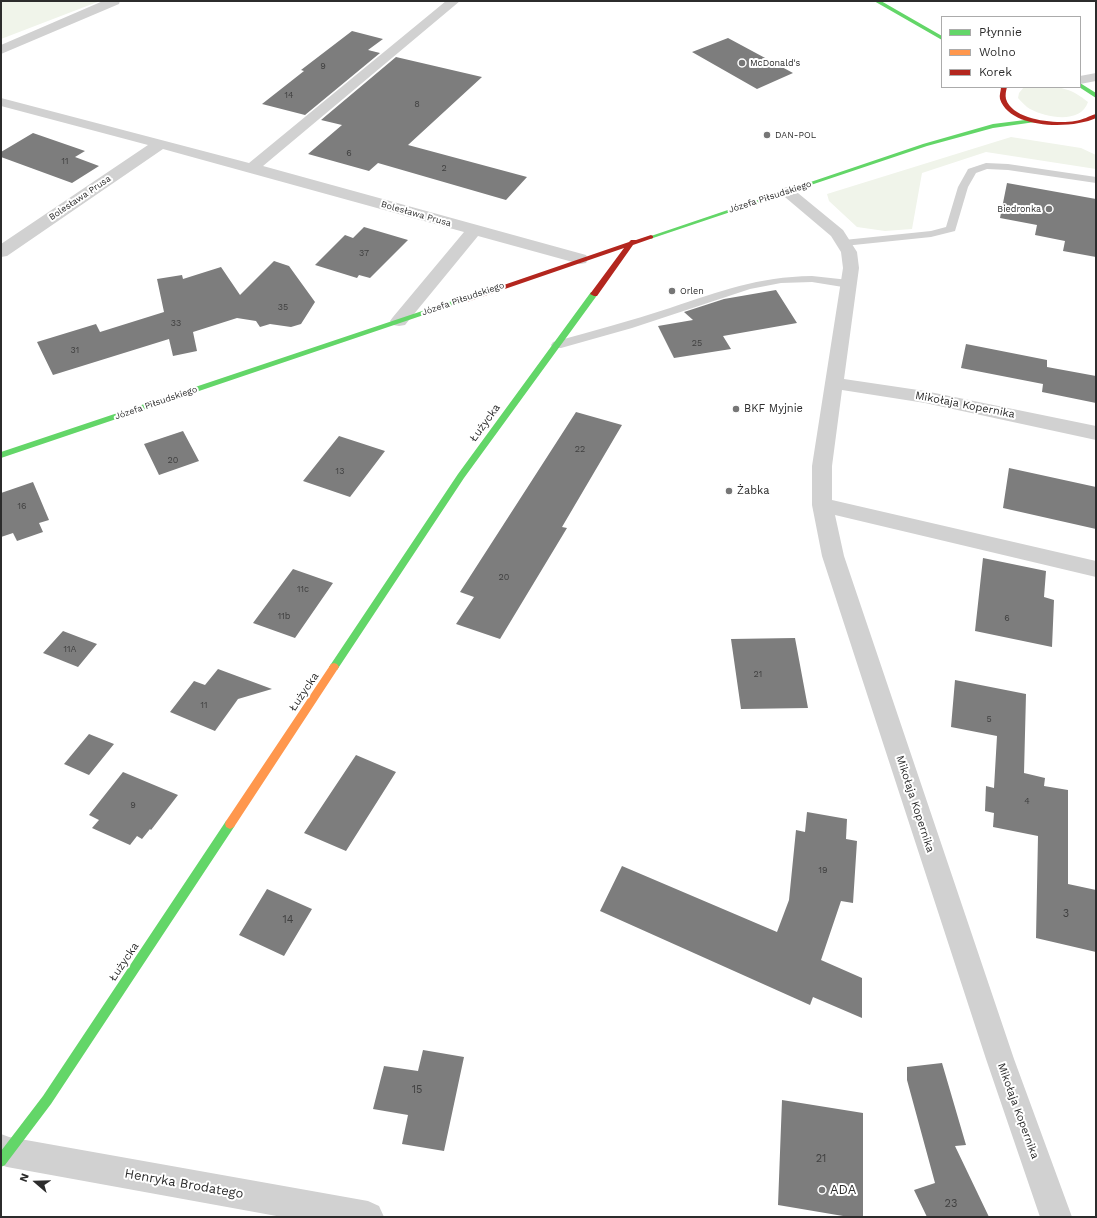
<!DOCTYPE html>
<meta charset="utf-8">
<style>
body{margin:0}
#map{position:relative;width:1097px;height:1218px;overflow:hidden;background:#fff;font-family:"Work Sans",sans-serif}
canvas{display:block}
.frame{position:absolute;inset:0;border:2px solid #2c2c2c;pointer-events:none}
.legend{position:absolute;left:941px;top:16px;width:140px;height:72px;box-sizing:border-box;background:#fff;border:1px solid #ababab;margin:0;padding:5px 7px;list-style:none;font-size:12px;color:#2c2c2c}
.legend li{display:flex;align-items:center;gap:8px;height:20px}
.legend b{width:20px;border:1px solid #ababab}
.north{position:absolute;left:16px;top:1162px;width:40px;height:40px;-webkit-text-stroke:3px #fff;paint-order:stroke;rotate:290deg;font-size:11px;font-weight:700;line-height:16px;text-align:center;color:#2c2c2c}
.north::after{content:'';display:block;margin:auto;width:14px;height:18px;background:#2c2c2c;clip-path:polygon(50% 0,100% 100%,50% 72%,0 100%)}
</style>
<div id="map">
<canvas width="1097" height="1218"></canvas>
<div class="frame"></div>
<ul class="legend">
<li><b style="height:5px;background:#63d668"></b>Płynnie</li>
<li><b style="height:5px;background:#ff974d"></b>Wolno</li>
<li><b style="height:5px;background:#b3261e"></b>Korek</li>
</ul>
<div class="north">N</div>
</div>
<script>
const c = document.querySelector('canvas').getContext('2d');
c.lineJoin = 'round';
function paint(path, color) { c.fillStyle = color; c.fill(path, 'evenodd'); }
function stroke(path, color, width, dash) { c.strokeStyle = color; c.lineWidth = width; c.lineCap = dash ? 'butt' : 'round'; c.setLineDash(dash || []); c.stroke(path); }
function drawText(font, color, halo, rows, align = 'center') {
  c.font = font + ' "Work Sans",sans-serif'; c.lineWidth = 4; c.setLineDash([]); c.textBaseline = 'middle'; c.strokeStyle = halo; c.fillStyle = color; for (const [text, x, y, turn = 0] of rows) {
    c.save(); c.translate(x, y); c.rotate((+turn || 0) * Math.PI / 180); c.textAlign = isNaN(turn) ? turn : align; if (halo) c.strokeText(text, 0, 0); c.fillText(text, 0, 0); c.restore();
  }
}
const green = new Path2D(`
 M1 1H100L1 39Z
 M1024 87C1052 87 1065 83 1088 102 1081 124 1047 118 1030 109 1026 107 1022 102 1018 98L1019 93Z
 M1011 137 1081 148 1096 155V169L986 152 922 173 912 229 885 231 857 227 829 201 827 194Z`);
const building = new Path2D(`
 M352 31 383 39 368 50 380 53 305 115 262 104 304 71 301 70Z
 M728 38 793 73 757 89 692 52Z
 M396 57 482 77 408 145 527 177 506 200 378 163 369 171 308 154 342 125 321 120Z
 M33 133 85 151 75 157 99 166 72 183 1 157V152Z
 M1007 183 1096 199V257L1063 251 1065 241 1035 235 1037 225 1000 218Z
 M364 227 408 240 370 278 359 275 357 278 315 265 345 235 353 238Z
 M274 261 289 266 315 302 301 324 291 327 270 324 260 327 256 321 237 318 193 332 197 351 173 356 169 339 53 375 37 342 96 324 100 332 164 312 157 279 182 275 183 279 221 267 240 295Z
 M776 290 797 323 723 336 731 349 674 358 658 326 693 320 684 312 724 299Z
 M966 344 1047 360V367L1096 376V403L1042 392 1043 384 961 368Z
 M576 412 622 425 562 527 567 528 500 639 456 624 474 597 460 592Z
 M183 431 199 461 159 475 144 444Z
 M339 436 385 451 350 497 303 481Z
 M1009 468 1096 487V529L1003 508Z
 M33 482 49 520 39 523 43 532 17 541 13 533 1 537V493Z
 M983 558 1046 571 1044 597 1054 600 1052 647 975 631Z
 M293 569 333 583 295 638 253 623Z
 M63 631 97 644 78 667 43 653Z
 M795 638 808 708 741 709 731 639Z
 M218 669 272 689 238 699 215 731 170 712 194 681 205 685Z
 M955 680 1026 694 1024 773 1045 778 1044 786 1068 790V884L1096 890V952L1036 938 1038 836 993 827 994 813 985 811 986 786 994 788 997 736 951 727Z
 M89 734 114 744 89 775 64 764Z
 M356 755 396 772 346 851 304 833Z
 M123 772 178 795 151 830 150 829 142 839 137 836 130 845 92 828 99 820 89 815Z
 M807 812 847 819 846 839 857 841 853 903 841 901 821 960 862 978V1018L813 997 810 1005 600 911 622 866 777 932 789 900 796 830 805 832Z
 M267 889 312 909 284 956 239 935Z
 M423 1050 464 1057 444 1151 402 1144 408 1115 373 1109 384 1066 418 1071Z
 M942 1063 966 1145 955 1146 989 1217H927L914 1190 935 1183 907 1080V1067Z
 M782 1100 863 1113V1217H849L778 1205Z`);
const lane = new Path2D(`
 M986 163 1008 164 1096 177V183L1008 170 987 169 976 173 968 187 955 231 931 237 844 246 838 243 844 240 931 231 946 227 958 187 967 171 968 169Z
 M812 276 849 280 855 284 849 288 812 282 781 283 750 289 632 328 561 348H553L551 345 553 342C592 331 631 321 670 308 721 291 757 277 812 276Z`);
const street = new Path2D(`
 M103 1H120L119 4 1 54V45Z
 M446 1H460L263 166 586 255 588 259 586 263 580 264 478 236 405 325 399 326 393 325 390 321 393 317 464 232 163 149 7 256 1 257V244L148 145 1 106V98L249 163Z
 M1096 73V81L1080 84V76Z
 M787 187 793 189 843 230 857 252 859 268 844 379 925 391 1096 426V440L925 403 842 390 832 466V500L1096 561V577L835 515 844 556 1014 1059 1072 1217H1040L986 1059 822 556 812 505V466L843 268 841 252 831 236 779 192 781 189Z
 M1 1134 9 1137 368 1201 379 1206 384 1217H282L7 1167 1 1165Z`);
const fast = new Path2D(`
 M874 1H881L942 36V40Z
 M1080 83 1096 93V98L1079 87Z
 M1033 119 1036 121 1035 122 993 128 927 146 653 238 651 239 648 237 923 144 993 124Z
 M591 292H594L598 294 464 478 337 670H331L329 667 331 664 458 474Z
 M461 298H464L468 300 1 458V452Z
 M230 819 234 821 235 824 234 827 51 1104 5 1165 1 1167V1151L43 1096 226 821Z`);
const slow = new Path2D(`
 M334 663 337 664 339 667 337 670 234 827 230 829 226 827 225 824 226 821 331 664Z`);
const jam = new Path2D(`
 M1001 87H1007C1006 91 1005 95 1006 99 1013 121 1057 124 1075 121 1083 120 1089 116 1096 114V118C1073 129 1010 130 1000 99 999 95 1001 91 1001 87Z
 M651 235 653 236V238L633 245 597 296H594L590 294 624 248 467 302H464L460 300 629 242 631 240H636Z`);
const markers = [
 [742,63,4,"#767676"],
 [767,135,4,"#767676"],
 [1049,209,4,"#767676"],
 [672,291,4,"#767676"],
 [736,409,4,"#767676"],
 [729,491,4,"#767676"],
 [822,1190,4,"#767676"]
];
const farPoinames = [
 ["McDonald's",750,63],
 ["DAN-POL",775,135],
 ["Biedronka",1041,209,"right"],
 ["Orlen",680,291]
];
const numberNames = [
 ["9",323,66],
 ["14",289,95],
 ["8",417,104],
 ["6",349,153],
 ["11",65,161],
 ["2",444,168],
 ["37",364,253],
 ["35",283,307],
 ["33",176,323],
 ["25",697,343],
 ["31",75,350],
 ["22",580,449],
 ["20",173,460],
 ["13",340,471],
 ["16",22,506],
 ["20",504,577],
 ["11c",303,589],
 ["11b",284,616],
 ["6",1007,618],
 ["11A",70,649],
 ["21",758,674],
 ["11",204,705],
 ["5",989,719],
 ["4",1027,801],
 ["9",133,805],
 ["19",823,870]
];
const farStreetnames = [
 ["Józefa Piłsudskiego",770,197,-18],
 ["Bolesława Prusa",80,198,-34],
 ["Bolesława Prusa",416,214,16],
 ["Józefa Piłsudskiego",463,299,-19],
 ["Józefa Piłsudskiego",156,403,-19]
];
const streetNames = [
 ["Mikołaja Kopernika",965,405,11],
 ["Łużycka",485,423,-54],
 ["Łużycka",304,692,-56],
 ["Mikołaja Kopernika",915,804,72],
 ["Łużycka",124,962,-56],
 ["Mikołaja Kopernika",1018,1111,70]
];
const poiNames = [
 ["BKF Myjnie",744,409],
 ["Żabka",737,491]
];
const nearNumbernames = [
 ["3",1066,914],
 ["14",288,920],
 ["15",417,1090],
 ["21",821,1159],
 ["23",951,1204]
];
const nearStreetnames = [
 ["Henryka Brodatego",184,1184,10]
];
const nearPoinames = [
 ["ADA",830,1190]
];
paint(green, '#f0f4ea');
paint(building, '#7d7d7d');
paint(lane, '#d1d1d1');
paint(street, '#d1d1d1');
paint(fast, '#63d668');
paint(slow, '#ff974d');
paint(jam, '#b3261e');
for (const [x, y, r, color] of markers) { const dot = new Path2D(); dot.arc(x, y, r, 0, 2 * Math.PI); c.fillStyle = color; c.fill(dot); stroke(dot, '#fff', 1.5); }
drawText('9px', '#2c2c2c', '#fff', farPoinames, 'left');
drawText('9px', '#404040', null, numberNames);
drawText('9px', '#2c2c2c', '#fff', farStreetnames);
drawText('11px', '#2c2c2c', '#fff', streetNames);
drawText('11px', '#2c2c2c', '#fff', poiNames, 'left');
drawText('11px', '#404040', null, nearNumbernames);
drawText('13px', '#2c2c2c', '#fff', nearStreetnames);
drawText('13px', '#2c2c2c', '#fff', nearPoinames, 'left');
</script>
